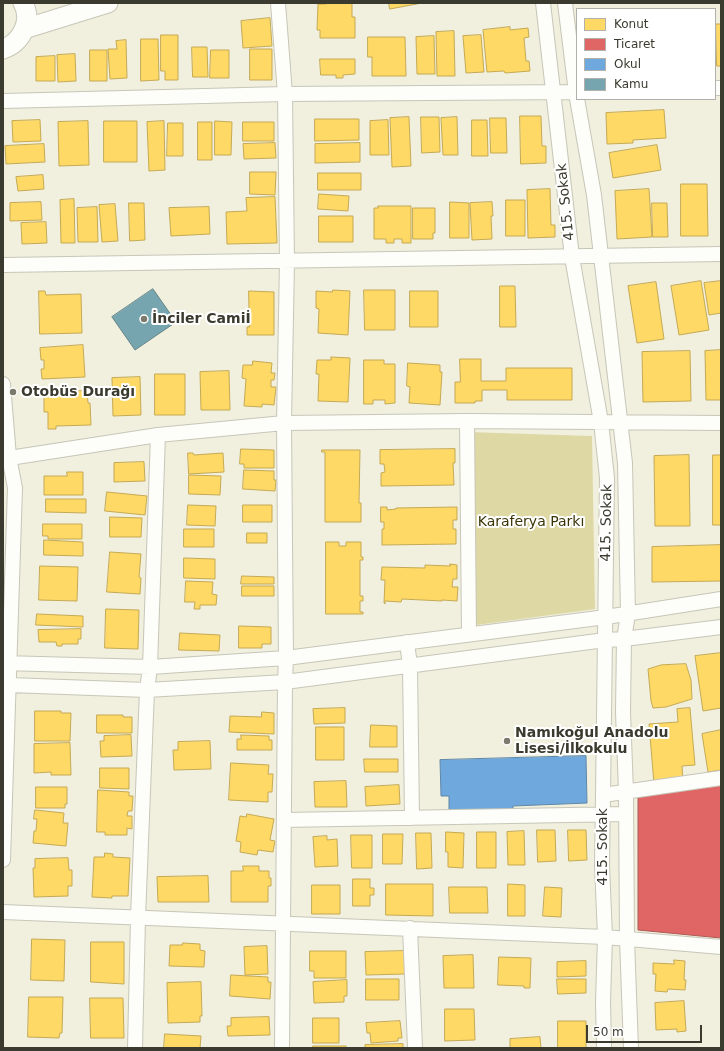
<!DOCTYPE html>
<meta charset="utf-8">
<style>
body{margin:0}
#map{position:relative;width:724px;height:1051px;overflow:hidden;background:#f1f0de;font-family:"DejaVu Sans",sans-serif}
canvas{display:block}
.frame{position:absolute;inset:0;border:4px solid #3b3a2e;pointer-events:none}
.legend{position:absolute;left:576px;top:8px;width:140px;height:92px;box-sizing:border-box;background:#fff;border:1px solid #b1b0ab;margin:0;padding:5px 7px;list-style:none;font-size:12px;color:#3b3a2e}
.legend li{display:flex;align-items:center;gap:8px;height:20px}
.legend b{width:20px;border:1px solid #b1b0ab}
.scale{position:absolute;left:586px;top:1025px;width:116px;height:18px;box-sizing:border-box;border:2px solid #3b3a2e;border-top:0;padding-left:5px;font-size:12px;line-height:14px;white-space:nowrap;color:#3b3a2e;-webkit-text-stroke:3px #fff;paint-order:stroke}
</style>
<div id="map">
<canvas width="724" height="1051"></canvas>
<div class="frame"></div>
<ul class="legend">
<li><b style="height:11px;background:#ffd966"></b>Konut</li>
<li><b style="height:11px;background:#e06666"></b>Ticaret</li>
<li><b style="height:11px;background:#6fa8dc"></b>Okul</li>
<li><b style="height:11px;background:#76a5af"></b>Kamu</li>
</ul>
<div class="scale">50 m</div>
</div>
<script>
const c = document.querySelector('canvas').getContext('2d');
c.lineJoin = 'round';
function paint(path, color) { c.fillStyle = color; c.fill(path, 'evenodd'); }
function stroke(path, color, width, dash) { c.strokeStyle = color; c.lineWidth = width; c.lineCap = dash ? 'butt' : 'round'; c.setLineDash(dash || []); c.stroke(path); }
function drawText(font, color, halo, rows, align = 'center') {
  c.font = font + ' "DejaVu Sans",sans-serif'; c.lineWidth = 4; c.setLineDash([]); c.textBaseline = 'middle'; c.strokeStyle = halo; c.fillStyle = color; for (const [text, x, y, turn = 0] of rows) {
    c.save(); c.translate(x, y); c.rotate((+turn || 0) * Math.PI / 180); c.textAlign = isNaN(turn) ? turn : align; if (halo) c.strokeText(text, 0, 0); c.fillText(text, 0, 0); c.restore();
  }
}
const green = new Path2D(`
 M467 432 592 436 595 609 469 626Z`);
const homes = new Path2D(`
 M326 3H352V17H355V38H320V30H317L318 4H326Z
 M389 3H422L390 9Z
 M270 18 272 46 243 48 241 21Z
 M716 24H721V66H717Z
 M510 27V30L528 28 529 37 524 38 526 61H529L530 71 505 73 504 71 487 72 483 30Z
 M454 31 455 76H437L436 32Z
 M161 35H178V80H165V71H161Z
 M481 35 484 72 466 73 463 36Z
 M434 36 435 74H417L416 37Z
 M368 37H405L406 76H372V57H368Z
 M141 39H158L159 80 141 81Z
 M126 40 127 78 110 79 108 49H117L116 41Z
 M192 47H207L208 77H193Z
 M250 49H272V80H250Z
 M90 50H107V81H90Z
 M211 50H229V78H210Z
 M75 54 76 81 58 82 57 55Z
 M55 56V81H36V57Z
 M320 59H355V74L343 75V78H336V75H321Z
 M664 110 666 138 633 140V143L607 144 606 113Z
 M520 116H541L542 146H546V163L521 164Z
 M409 117 411 166 392 167 390 118Z
 M421 117H439L440 152 422 153Z
 M457 117 458 155H443L441 118Z
 M490 118H506L507 153H491Z
 M315 119H359V140L315 141Z
 M40 120 41 141 13 142 12 121Z
 M388 120 389 155H370V121Z
 M472 120H487L488 156H472Z
 M88 121 89 165 59 166 58 122Z
 M104 121H137V162H104Z
 M164 121 165 170 149 171 147 122Z
 M215 121 232 122 231 155H215Z
 M198 122H212V160H198Z
 M243 122H274V141H243Z
 M168 123H183V156H167Z
 M275 143 276 158 244 159 243 144Z
 M360 143V162L315 163V144Z
 M44 144 45 162 6 164 5 146Z
 M657 145 661 170 613 178 609 153Z
 M250 172H276L275 195 250 194Z
 M318 173H361V190H318Z
 M43 175 44 189 18 191 16 177Z
 M681 184H707L708 236H681Z
 M550 189 551 225H555V237L528 238 527 190Z
 M649 189 652 237 617 239 615 191Z
 M319 194 349 196 348 211 318 209Z
 M275 197 277 243 227 244 226 212 247 211 246 198Z
 M74 199 75 243H61L60 200Z
 M506 200H525V236H506Z
 M41 202 42 220 10 221V203Z
 M450 202 469 203V238H450Z
 M492 202 493 216H491L492 239 472 240 470 203Z
 M129 203H144L145 240 130 241Z
 M652 203H667L668 237H653Z
 M115 204 118 241 102 242 99 205Z
 M378 206H411V243H402V239H394V243H386V239H374V208H378Z
 M97 207 98 242H78L77 208Z
 M209 207 210 234 171 236 169 208Z
 M413 208H435V233H433V239H413Z
 M319 216H353V242H319Z
 M46 222 47 243 22 244 21 223Z
 M701 281 709 330 679 335 671 286Z
 M721 281V313L709 315 704 283Z
 M656 282 664 339 637 343 628 286Z
 M500 286H515L516 327H500Z
 M333 290 350 291 348 335 318 333 319 309 316 308V291L332 292Z
 M364 290H395V330H365Z
 M39 291H45L46 295 81 294 82 333 40 334Z
 M249 291 274 292V335H247V327H249Z
 M410 291H438V327H410Z
 M83 345 85 377 42 379 41 369H44V360H41L40 348Z
 M721 350V400H706L705 351Z
 M690 351 691 401 643 402 642 352Z
 M331 357 350 358 348 402 318 401 319 374H316L317 360H331Z
 M460 359H481V381H506V368H572V400H507V390H482V401H475V403H455V382H460Z
 M364 360H384V364H395V403L385 404V400H373V404H364Z
 M253 361 272 363 271 373H275L274 380H271V387H276L274 405 262 404V407L244 406 246 379 242 378 243 365H252Z
 M408 363 440 365V372H442L440 405 409 403 410 387 407 386Z
 M229 371 230 410H201L200 372Z
 M155 374H185V415H155Z
 M140 377 141 415 113 416 112 378Z
 M87 391 88 403H90L91 425 56 426V429H48V412H44V392Z
 M241 449 274 450V468H244V464H240Z
 M455 449V463H453L454 485 381 486V473L385 472 384 464H380V450Z
 M322 450H360L359 503H361V522H325V452H322Z
 M188 453H193L194 455 223 453 224 472 189 474Z
 M689 455 690 526H655L654 456Z
 M713 455H721V525H713Z
 M144 462 145 481 114 482V463Z
 M244 470 274 471V480H276L275 491 243 489Z
 M67 472H83V495H44V476H67Z
 M189 475 221 476 220 495 189 494Z
 M107 492 147 496 145 515 105 511Z
 M46 499H86V513L46 512Z
 M188 505 216 506 215 526 187 525Z
 M243 505H272V522H243Z
 M381 507H387V510L396 509V508L457 507V520H453V529H456V544L382 545V529H384V522H381Z
 M110 517 142 518 141 537H110Z
 M43 524H82V539H48V536H43Z
 M184 529H214V547H184Z
 M247 533H267V543H247Z
 M44 540 83 542V556L44 555Z
 M326 542H339V546H346V542H361V557H363V560H360V596H363V601H360V612H363V614H326Z
 M721 545V581L652 582V547Z
 M110 552 141 554 139 577 141 578 140 594 107 592Z
 M184 558 215 559V579L184 578Z
 M450 564 457 565V579H453L452 587H458L457 601 442 600V601L402 599 401 602 385 601V604L384 603 385 580H381L382 567 425 568V565L450 566Z
 M40 566 78 567 77 601 39 600Z
 M242 576 274 577V584H241Z
 M186 581 213 582 212 594 217 595 216 605H200V609H194L195 602H185Z
 M242 586H274V596H242Z
 M106 609 139 610 138 649 105 648Z
 M37 614 83 616V627L36 625Z
 M239 626 271 627V644H262V648H239Z
 M81 629V639H78V644H62V646H57L56 642H39L38 630Z
 M180 633 220 635 219 651 179 650Z
 M721 653V708L703 711 695 656Z
 M686 664 691 680 692 699 666 707 653 708 651 701 648 669 661 665Z
 M345 708V723L314 724 313 709Z
 M690 708 695 765 682 766 683 782 654 784 649 724 678 722 677 709Z
 M35 711H61V713H71L70 741H35Z
 M262 712 274 713V734L229 732 230 716 261 717Z
 M97 715H123V717H132V733H97Z
 M371 725 397 726V747H370Z
 M316 727H344V760H316Z
 M721 730V770L708 772 702 734Z
 M131 735 132 756 101 757 100 741H104V736Z
 M241 735 269 736V740H272V750H237V739H241Z
 M210 741 211 769 174 770 173 750H178V742Z
 M70 743 71 775H51V772L34 773V744Z
 M364 759H398V772H365Z
 M231 763 269 765 268 774H273L272 792H268V802L229 800Z
 M100 768H129V789L100 788Z
 M346 781 347 807H315L314 782Z
 M399 785 400 804 366 806 365 787Z
 M36 787H67V804H65V808H36Z
 M98 790 129 792V796H133L132 811H128L127 816H132V829L127 828V835H105V832H97Z
 M35 810 64 813 63 823H68L66 846 33 843 34 831H36L37 819H34Z
 M247 814 274 819 270 840 275 841 273 852 258 850 257 855 240 852 241 842 236 841 240 816 246 817Z
 M537 830H555L556 861 538 862Z
 M568 830H586L587 860 569 861Z
 M524 831 525 865H508L507 832Z
 M446 832 464 833 463 868 448 867V852H446Z
 M477 832H496V868H477Z
 M416 833H431L432 868 417 869Z
 M383 834H403L402 864H383Z
 M351 835H372V868H352Z
 M327 836V840L337 839 338 866 315 867 313 837Z
 M105 853 113 854V857L130 858 128 896H112V898L92 897 94 857H104Z
 M68 858 69 870H72V886H68V896L34 897 33 868H35V859Z
 M243 866H259V871H269V878H271V886H268V902H231V871H243Z
 M208 876 209 902H158L157 877Z
 M353 879H370V888H374V895H370V906H353Z
 M386 884H433V916L386 915Z
 M508 884 525 885V916H508Z
 M312 885H340V914H312Z
 M449 887H487L488 913H450Z
 M545 887 562 888 561 917 543 916Z
 M32 939 65 940 64 981 31 980Z
 M91 942H124V984L91 982Z
 M183 943 200 944V950L205 951 204 967 169 966 170 945H182Z
 M267 946 268 974 245 975 244 947Z
 M310 951H346V978H314V971H310Z
 M404 951 405 974 366 975 365 952Z
 M473 955 474 988H444L443 956Z
 M499 957 531 958 530 988H524V986L498 985Z
 M674 960 685 961 684 980H686L685 990 668 989 667 992 655 991 656 974H653V963L674 964Z
 M586 961V976L557 977V962Z
 M231 975 268 977V982H271L270 999 230 996Z
 M366 979H399V1000H366Z
 M557 979H586V993L558 994Z
 M347 980V996H344V1002L314 1003 313 982Z
 M201 982 202 1016H200V1022L168 1023 167 983Z
 M29 997H63L62 1033H60L59 1038 28 1037Z
 M90 998H123L124 1038H91Z
 M684 1001 686 1031 677 1032V1029L656 1030 655 1003Z
 M445 1009H474L475 1040 445 1041Z
 M269 1017 270 1035 228 1036 227 1026H231V1018Z
 M313 1018H339V1043H313Z
 M400 1021 402 1038H398V1041L371 1043 370 1033H367L366 1023Z
 M558 1021H586V1048H558Z
 M165 1034 201 1036 200 1048H164Z
 M540 1037 541 1048H510V1039Z
 M403 1044V1048H365V1045Z
 M313 1046H346V1048H313Z`);
const shops = new Path2D(`
 M721 783V938L638 930V794Z`);
const schools = new Path2D(`
 M586 756 587 803 513 806V810L449 811V796H441L440 760Z`);
const public = new Path2D(`
 M153 289 176 322 135 350 112 317Z`);
const street = new Path2D(`
 M278 3 285 94 287 261 284 423 286 658 285 682 282 1048
 M543 3 572 257 601 422 607 478 603 795 602 865 605 937 603 1002 604 1048
 M565 3 576 93 594 195 625 463 628 614 624 639 623 712 626 792 627 940 631 1048
 M715 88H721
 M3 101 285 94 577 92
 M3 265 721 254
 M3 384 9 457 15 488 3 860
 M467 421 469 634
 M3 459 158 435 284 423 467 421 721 423
 M407 642 410 666 412 818
 M3 663 150 667 286 658 606 617 721 599
 M3 683 9 685 147 690 285 682 605 640 624 639 721 627
 M603 795 721 778
 M284 820 626 814
 M3 912 605 937 721 947
 M410 928 415 1048
 M135 1048 138 918 147 690 150 667 158 435`);
const secondary = new Path2D(`
 M24 29 108 3
 M3 49C21 43 33 21 23 3`);
const markers = [
 [144,319,4,"#7b7a6c"],
 [13,392,4,"#7b7a6c"],
 [507,741,4,"#7b7a6c"]
];
const streetNames = [
 ["415. Sokak",566,202,-96],
 ["415. Sokak",607,523,-89],
 ["415. Sokak",603,847,-90]
];
const poiNames = [
 ["İnciler Camiİ",152,319],
 ["Otobüs Durağı",21,392],
 ["Namıkoğul Anadolu",515,733],
 ["Lisesi/İlkokulu",515,749]
];
const parkNames = [
 ["Karaferya Parkı",531,522]
];
paint(green, '#ded8a4');
paint(homes, '#ffd966');
stroke(homes, '#c4a955', 1);
paint(shops, '#e06666');
stroke(shops, '#ae5955', 1);
paint(schools, '#6fa8dc');
stroke(schools, '#5f87a8', 1);
paint(public, '#76a5af');
stroke(public, '#648588', 1);
stroke(street, '#c7c6b8', 16);
stroke(secondary, '#c7c6b8', 21);
stroke(street, '#fdfdfa', 14);
stroke(secondary, '#fdfdfa', 19);
for (const [x, y, r, color] of markers) { const dot = new Path2D(); dot.arc(x, y, r, 0, 2 * Math.PI); c.fillStyle = color; c.fill(dot); stroke(dot, '#fff', 1.5); }
drawText('14px', '#3b3a2e', '#fff', streetNames);
drawText('bold 14px', '#3b3a2e', '#fff', poiNames, 'left');
drawText('14px', '#3b3506', '#fff', parkNames);
</script>
